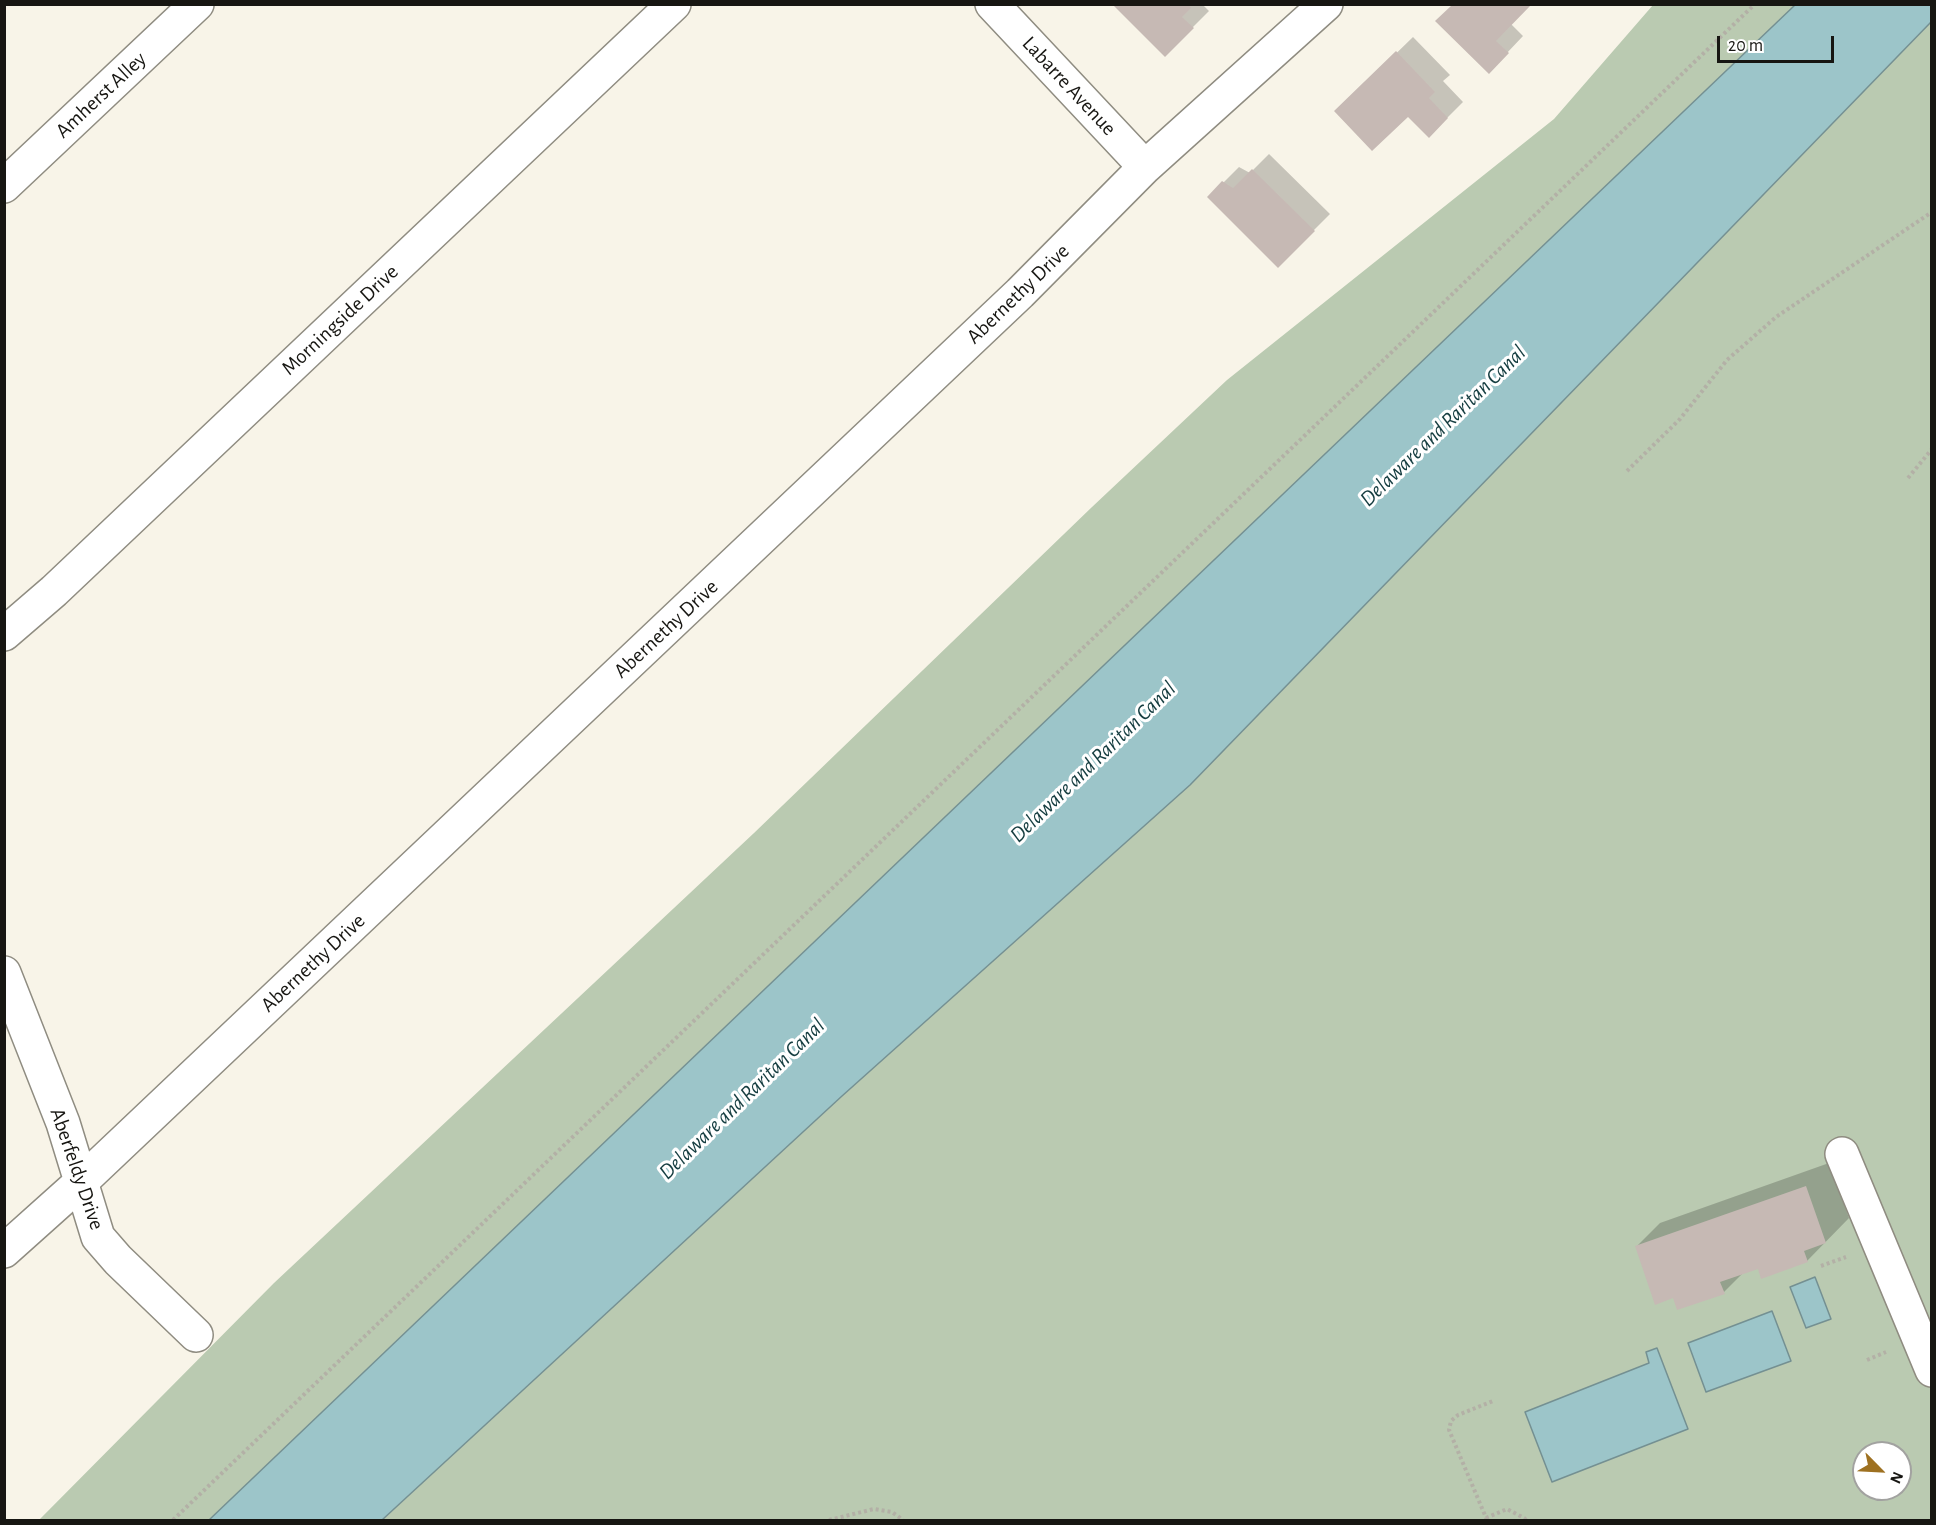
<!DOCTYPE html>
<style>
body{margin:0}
#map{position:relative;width:1936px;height:1525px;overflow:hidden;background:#f8f4e8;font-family:"Alegreya Sans",sans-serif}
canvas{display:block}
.frame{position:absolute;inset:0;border:6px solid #171612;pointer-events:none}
.north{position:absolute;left:1852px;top:1441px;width:60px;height:60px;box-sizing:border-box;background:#fff;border:2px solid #a2a2a0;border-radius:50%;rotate:114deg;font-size:16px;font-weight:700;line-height:24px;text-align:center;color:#171612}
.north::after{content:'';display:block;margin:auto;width:21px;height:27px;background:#9e7121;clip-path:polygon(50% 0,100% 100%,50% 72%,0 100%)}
.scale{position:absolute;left:1717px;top:36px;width:117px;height:27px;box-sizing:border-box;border:3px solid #171612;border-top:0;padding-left:8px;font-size:18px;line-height:21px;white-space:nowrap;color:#171612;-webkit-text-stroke:4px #fff;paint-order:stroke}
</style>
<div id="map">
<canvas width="1936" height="1525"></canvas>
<div class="frame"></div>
<div class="north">N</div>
<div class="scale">20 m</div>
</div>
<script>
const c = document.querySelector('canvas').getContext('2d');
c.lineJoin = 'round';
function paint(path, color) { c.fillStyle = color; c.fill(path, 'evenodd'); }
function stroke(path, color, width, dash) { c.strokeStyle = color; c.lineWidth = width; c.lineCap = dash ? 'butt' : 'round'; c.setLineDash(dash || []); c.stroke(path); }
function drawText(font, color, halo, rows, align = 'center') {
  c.font = font + ' "Alegreya Sans",sans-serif'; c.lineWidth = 6; c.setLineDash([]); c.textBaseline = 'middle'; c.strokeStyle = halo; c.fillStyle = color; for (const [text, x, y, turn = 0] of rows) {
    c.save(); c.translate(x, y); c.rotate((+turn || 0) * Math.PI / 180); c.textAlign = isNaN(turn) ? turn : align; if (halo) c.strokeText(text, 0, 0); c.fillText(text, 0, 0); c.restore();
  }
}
const green = new Path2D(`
 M1653 5H1795L209 1520H39L274 1283 754 833 1092 507 1227 380 1554 119Z
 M1931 22V1520H382L842 1096 1190 785ZM1864 1453H1900V1489H1864Z`);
const water = new Path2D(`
 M1795 5H1931V22L1190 785 842 1096 382 1520H209Z
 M1815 1277 1831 1319 1806 1328 1790 1287Z
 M1772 1311 1791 1361 1706 1392 1688 1343Z
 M1657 1348 1688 1429 1552 1482 1525 1412 1649 1363 1646 1352Z`);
const shadow = new Path2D(`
 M1114 4H1202L1209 11 1165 55Z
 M1454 4H1530L1511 24 1523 36 1489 72 1437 21Z
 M1413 37 1450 75 1443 81 1463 102 1429 136 1408 114 1336 112Z
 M1269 154 1330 214 1278 266 1209 197 1239 167 1250 173Z
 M1829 1163 1849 1218 1807 1261 1759 1267 1744 1272 1724 1292 1674 1297 1636 1247 1660 1223Z`);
const building = new Path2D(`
 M1112 4H1188L1191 8 1182 17 1194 28 1165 57Z
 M1452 5H1531L1496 41 1509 53 1489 74 1435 21Z
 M1396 51 1435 92 1429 98 1448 118 1429 138 1408 117 1372 151 1334 111Z
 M1252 169 1315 231 1278 268 1207 197 1222 181 1233 188Z
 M1806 1186 1826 1243 1804 1251 1808 1262 1761 1279 1758 1269 1720 1282 1725 1294 1677 1310 1673 1298 1655 1305 1635 1246Z`);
const path = new Path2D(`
 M1627 471 1680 419 1727 360 1776 317 1932 212
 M1908 478 1932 449
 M1821 1266 1846 1257
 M1867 1360 1886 1352
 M1486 1518 1507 1509 1524 1518 1526 1520
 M173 1520 1755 4
 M829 1520 874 1509 892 1512 903 1520
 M1487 1520 1449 1430 1451 1421 1458 1415 1493 1401`);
const minor = new Path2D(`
 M992 4 1145 167
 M4 186 197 4
 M4 634 54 591 674 4
 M4 973 63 1123 98 1237 118 1260 196 1335
 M1842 1154 1932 1370
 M4 1251 80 1183 1020 293 1145 167 1326 4`);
const streetNames = [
 ["Labarre Avenue",1069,86,47],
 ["Amherst Alley",101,95,-43],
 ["Abernethy Drive",1018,294,-44],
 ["Morningside Drive",340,320,-43],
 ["Abernethy Drive",666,629,-43],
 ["Abernethy Drive",313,963,-43],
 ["Aberfeldy Drive",77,1169,71]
];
const waterNames = [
 ["Delaware and Raritan Canal",1443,426,-44],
 ["Delaware and Raritan Canal",1093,762,-44],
 ["Delaware and Raritan Canal",742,1099,-44]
];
paint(green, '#bacab1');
paint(water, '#9cc5c9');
stroke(water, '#749092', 1.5);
paint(shadow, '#0003');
paint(building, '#c6b9b4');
stroke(minor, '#8f8c81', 36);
stroke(path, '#b3b0a6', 4, [3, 3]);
stroke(minor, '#fff', 33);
drawText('21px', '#171612', '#fff', streetNames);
drawText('italic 22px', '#153d40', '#fff', waterNames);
</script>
